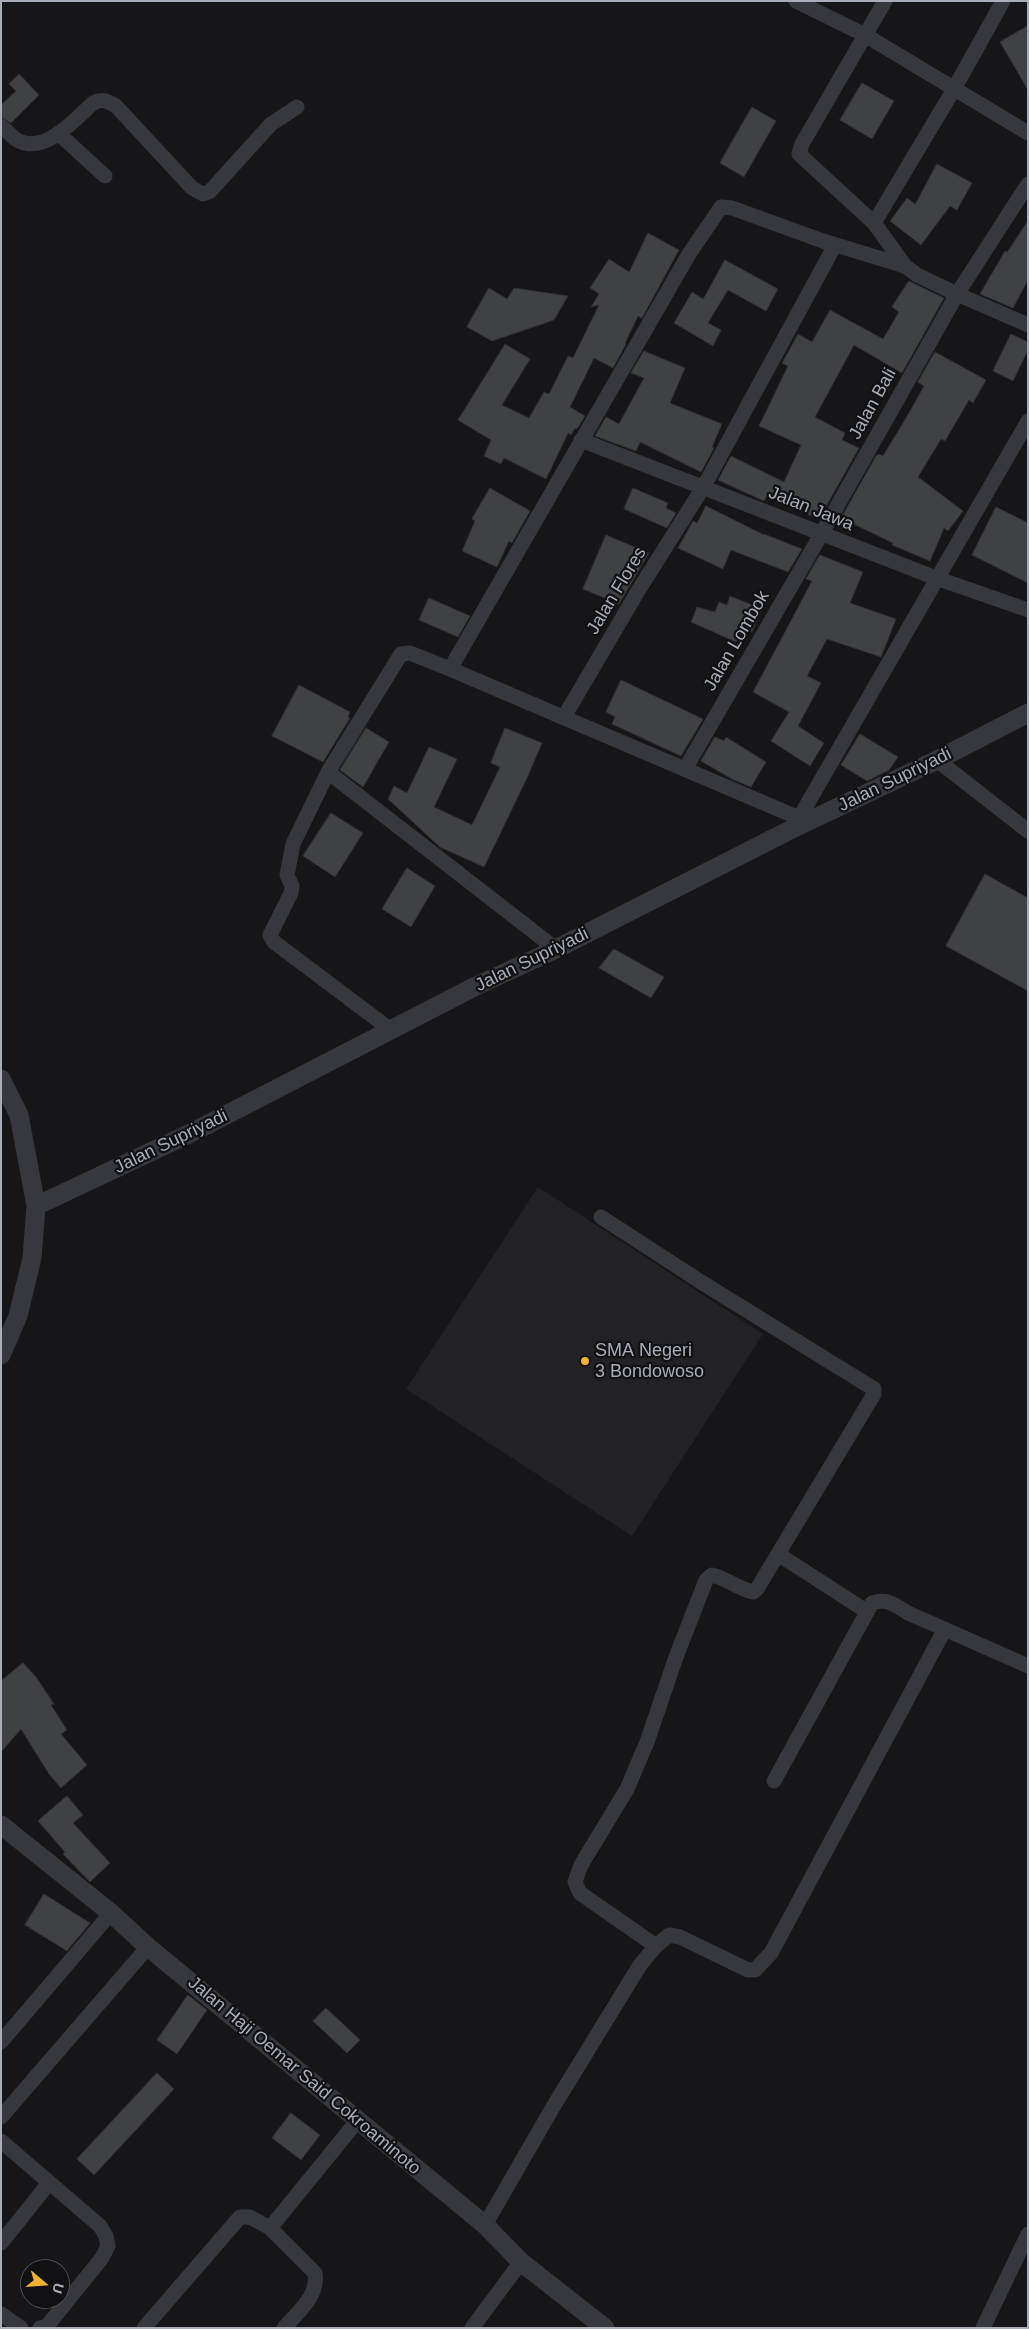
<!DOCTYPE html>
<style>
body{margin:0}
#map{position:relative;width:1029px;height:2329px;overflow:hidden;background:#161618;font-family:Helvetica,sans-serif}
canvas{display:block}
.frame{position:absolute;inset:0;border:2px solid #a8adb8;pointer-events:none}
.north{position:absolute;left:20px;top:2259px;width:50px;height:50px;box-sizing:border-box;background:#111113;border:1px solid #4d4f55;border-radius:50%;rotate:108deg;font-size:14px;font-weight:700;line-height:20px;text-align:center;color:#a8adb8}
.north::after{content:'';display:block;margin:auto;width:18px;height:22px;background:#f2b134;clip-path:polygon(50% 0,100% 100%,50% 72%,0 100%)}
</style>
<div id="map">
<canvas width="1029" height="2329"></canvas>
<div class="frame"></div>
<div class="north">U</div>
</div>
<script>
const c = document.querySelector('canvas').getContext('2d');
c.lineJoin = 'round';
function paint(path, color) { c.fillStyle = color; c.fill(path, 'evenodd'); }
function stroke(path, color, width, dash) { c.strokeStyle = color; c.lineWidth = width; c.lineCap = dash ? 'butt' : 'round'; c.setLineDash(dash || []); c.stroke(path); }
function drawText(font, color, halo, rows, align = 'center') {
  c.font = font + ' Helvetica,sans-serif'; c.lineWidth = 4.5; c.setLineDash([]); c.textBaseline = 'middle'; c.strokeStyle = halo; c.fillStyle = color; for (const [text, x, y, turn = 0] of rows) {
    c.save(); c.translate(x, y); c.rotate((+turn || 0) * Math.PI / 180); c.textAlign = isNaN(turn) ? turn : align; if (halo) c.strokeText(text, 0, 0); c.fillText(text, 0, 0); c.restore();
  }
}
const built = new Path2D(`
 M538 1187 763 1334 632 1536 406 1389Z`);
const building = new Path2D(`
 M1028 26V90L1000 42Z
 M19 74 39 95 11 123 1 117V105L16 91 9 84Z
 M862 83 894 101 872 139 840 120Z
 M752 107 776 121 744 177 720 163Z
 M937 164 972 183 957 210 950 206 921 245 890 221 907 198 915 204Z
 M1028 221V280L1013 308 980 294 1005 251 1007 252Z
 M648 233 679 250 642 318 638 316 625 343 626 344 613 368 594 358 570 407 585 416 577 429 575 428 571 435 568 433 546 479 504 458 501 464 484 456 491 440 458 420 505 344 530 359 502 405 529 418 544 392 549 394 568 356 573 358 599 305 591 307 599 294 590 288 609 259 629 272Z
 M725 260 778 289 766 311 728 290 708 323 721 330 713 346 674 323 692 292 703 299Z
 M909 281 944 298 902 373 854 345 815 417 845 433 842 440 859 448 824 510 821 508 816 518 767 496 764 501 718 480 731 456 784 482 801 445 759 426 788 366 782 363 798 334 812 342 830 310 883 339 899 312 892 307Z
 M489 288 507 299 514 288 568 296 554 320 492 341 467 327Z
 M1011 334 1028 342V350L1013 381 993 371Z
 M644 351 685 368 670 403 722 424 712 447 714 448 701 472 640 442 636 451 595 436 606 417 619 424 644 378 631 373Z
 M935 352 986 380 973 403 969 400 945 441 941 439 918 477 963 511 948 531 944 528 930 561 892 545 893 543 841 518 876 456 879 454 883 456 909 413 924 386 918 382Z
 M490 488 530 511 512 543 509 541 497 567 462 551 475 521 472 519Z
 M633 488 668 503 666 508 676 513 667 528 624 509Z
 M706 506 764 535V534L802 549 788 572 731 550 723 569 678 548 693 521 697 523Z
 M996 507 1028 523V583L972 555Z
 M606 535 649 553 619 604 583 589Z
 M820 555 863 572 850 603 896 619 881 657 827 639 807 676 821 683 798 726 824 743 810 766 771 741 789 712 753 692 812 581 806 579Z
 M730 596 762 609 752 632 742 628 736 642 691 622 697 607 715 612 719 602 727 605Z
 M429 598 470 616 458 637 419 620Z
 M621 680 703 719 681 756 612 724 615 717 606 712Z
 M299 685 350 712 348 717 350 718 323 762 272 736Z
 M366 728 389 742 363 787 340 770Z
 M505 728 542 743 527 778 484 867 440 847 388 799 394 786 407 793 429 747 457 759 434 807 472 825 500 767 491 763Z
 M860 734 898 757 889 770 867 781 841 765Z
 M715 737 724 741 726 737 766 762 751 787 732 779 701 761Z
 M331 813 363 833 335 877 303 856Z
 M407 868 435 886 411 927 382 909Z
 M985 874 1028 898V991L946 946Z
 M614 949 664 977 651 998 599 968Z
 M23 1663 36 1677 54 1704 51 1705 67 1730 61 1734 87 1765 61 1788 49 1774 21 1729 1 1752V1681Z
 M67 1796 83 1815 73 1823 110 1863 90 1882 63 1854 65 1852 38 1821Z
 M44 1894 90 1923 67 1951 25 1925Z
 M188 1995 207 2010 177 2054 157 2040Z
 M326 2008 360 2040 347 2053 313 2021Z
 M157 2073 174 2089 94 2175 77 2159Z
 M291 2113 320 2135 301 2160 272 2138Z`);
const minor = new Path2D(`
 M796 1 865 35 1028 133
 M885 1 802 144 799 154 874 223 905 266 917 275 957 294 1028 325
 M1 126C7 131 13 138 19 141 46 154 75 119 93 103 102 98 107 101 116 106L192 188 203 194 209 192 213 188 271 124 297 107
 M58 133 105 176
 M874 223 954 89 1003 1
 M581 440 936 578 1028 610
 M450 669 689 254 721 207 732 208 823 241 905 266
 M564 717 638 591 704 486 835 245
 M937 760 1028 831
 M685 769 822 533 957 294 1028 184
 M328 772 556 949
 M794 827 1028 421
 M391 1030 274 942 270 935 291 893 292 886 287 875 293 844 328 772 401 654 410 653 450 669 799 818
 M601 1217 701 1282 874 1389V1394L757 1589 753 1592C738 1589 726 1578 712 1575L706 1580 676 1657 647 1742 627 1789 581 1865 575 1882 580 1893 656 1946
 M778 1554 866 1611
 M774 1781 872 1603C887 1598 895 1605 908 1613L1028 1666
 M1 2042 111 1913
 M1 2117 148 1947
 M1 2141 100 2226 106 2236 108 2246 102 2258 47 2326 40 2328
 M485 2225 553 2107 640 1965 656 1946 669 1935 680 1937 748 1970H755L771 1953 945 1629
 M270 2228 315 2273C319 2296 298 2312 284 2328
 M1 2243 49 2183
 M1 2314 21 2328
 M144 2328 240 2217H250L270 2228 358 2120
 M472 2328 521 2262
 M983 2328 1028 2234`);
const tertiary = new Path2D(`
 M1 1079 19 1115 36 1206 32 1258 18 1316 1 1355
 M36 1206 195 1131 474 987 556 949 792 829 937 760 1028 713
 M1 1825 111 1913 148 1947 485 2225 521 2262 605 2328`);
const markers = [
 [585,1361,5,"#f2b134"]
];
const streetNames = [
 ["Jalan Bali",873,404,-61],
 ["Jalan Jawa",811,509,22],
 ["Jalan Flores",617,591,-59],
 ["Jalan Lombok",737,641,-60],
 ["Jalan Supriyadi",895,780,-26],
 ["Jalan Supriyadi",532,960,-26],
 ["Jalan Supriyadi",171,1142,-26],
 ["Jalan Haji Oemar Said Cokroaminoto",304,2076,40]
];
const poiNames = [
 ["SMA Negeri",595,1351],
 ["3 Bondowoso",595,1372]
];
paint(built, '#222225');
paint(building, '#404145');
stroke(building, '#303034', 1);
stroke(minor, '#37383d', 15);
stroke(tertiary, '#37383d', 19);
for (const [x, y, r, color] of markers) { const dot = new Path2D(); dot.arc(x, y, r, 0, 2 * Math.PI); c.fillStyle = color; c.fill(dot); stroke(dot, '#111113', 2); }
drawText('18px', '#a8adb8', '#111113', streetNames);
drawText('18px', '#a8adb8', '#111113', poiNames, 'left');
</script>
